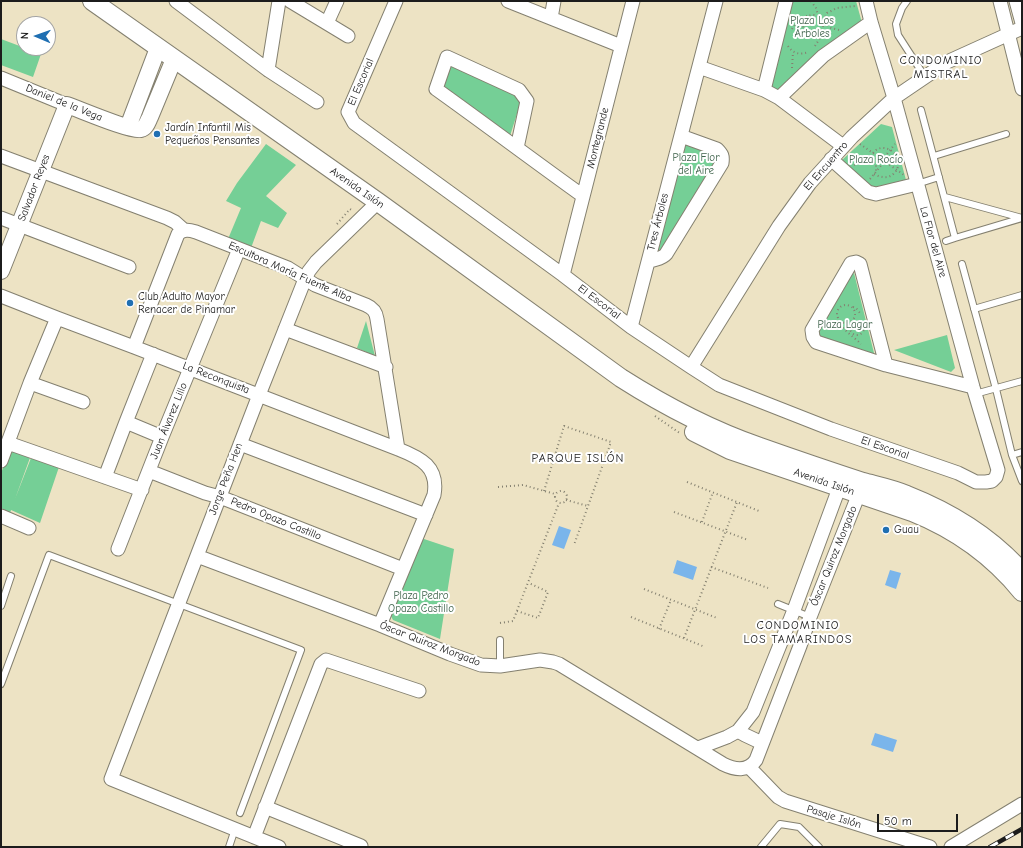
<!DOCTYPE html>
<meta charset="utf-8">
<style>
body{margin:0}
#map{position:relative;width:1023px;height:848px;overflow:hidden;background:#ede3c4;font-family:"Comic Neue",sans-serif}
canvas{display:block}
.frame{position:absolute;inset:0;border:2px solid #1c1c1c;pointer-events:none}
.north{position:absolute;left:16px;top:16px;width:40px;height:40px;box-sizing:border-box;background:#fff;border:1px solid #a4a4a4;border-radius:50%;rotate:272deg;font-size:11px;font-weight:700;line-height:16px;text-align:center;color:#1c1c1c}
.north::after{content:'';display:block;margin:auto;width:14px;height:18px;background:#1f6fb2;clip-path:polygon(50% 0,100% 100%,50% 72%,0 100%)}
.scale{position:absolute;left:877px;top:814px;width:81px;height:18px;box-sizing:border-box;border:2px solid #1c1c1c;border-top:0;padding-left:5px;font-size:12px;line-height:14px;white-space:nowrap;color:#1c1c1c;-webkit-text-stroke:3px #fff;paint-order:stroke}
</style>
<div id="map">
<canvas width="1023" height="848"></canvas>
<div class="frame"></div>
<div class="north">N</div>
<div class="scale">50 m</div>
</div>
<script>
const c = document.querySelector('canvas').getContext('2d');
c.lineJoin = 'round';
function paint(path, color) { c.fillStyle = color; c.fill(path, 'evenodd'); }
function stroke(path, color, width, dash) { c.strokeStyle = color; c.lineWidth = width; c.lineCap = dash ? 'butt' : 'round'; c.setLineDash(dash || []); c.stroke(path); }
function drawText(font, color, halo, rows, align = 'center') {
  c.font = font + ' "Comic Neue",sans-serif'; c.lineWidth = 4; c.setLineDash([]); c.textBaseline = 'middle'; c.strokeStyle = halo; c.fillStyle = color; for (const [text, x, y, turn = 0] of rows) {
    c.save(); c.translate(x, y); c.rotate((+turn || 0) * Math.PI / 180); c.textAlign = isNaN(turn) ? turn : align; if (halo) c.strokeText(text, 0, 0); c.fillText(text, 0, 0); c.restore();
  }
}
const green = new Path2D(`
 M790 1H856L862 23 778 91 770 86Z
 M1 39 41 54 33 77 1 65Z
 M450 64 522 98 510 136 441 86Z
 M881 124 892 127 906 180C896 183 877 190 868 185L842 160Z
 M687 143 714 153 717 160 663 249 656 252 684 145Z
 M266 144 296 165 266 196 287 213 278 228 261 221 251 248 228 239 241 208 226 201 237 183Z
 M854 273 875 357 821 340 818 332 852 274Z
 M366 321 375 356 357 348Z
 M947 335 955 368 951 372 894 350Z
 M11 448 31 455 15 499 31 458 59 467 40 523 11 510 10 513 1 508V473Z
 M421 538 454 549 440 639 393 620 390 614Z`);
const water = new Path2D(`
 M559 526 571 530 564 549 552 545Z
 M677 560 697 567 693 580 673 573Z
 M890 570 901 573 896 589 885 585Z
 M875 733 897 740 893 752 871 745Z`);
const path = new Path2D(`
 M811 1 816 8 818 15
 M803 25a10 10 0 1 1 20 0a10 10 0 1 1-20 0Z
 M792 29 797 21 804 16H807
 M839 30 831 28 823 22 827 13 837 8 855 6
 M788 46C793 54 800 55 809 52
 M815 46 820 38 823 29
 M792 68 793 52
 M860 144 904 175
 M873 153C880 144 891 148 897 156
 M882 160 895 144
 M874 162 876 165V171
 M854 165C860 162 867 161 874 162L878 157
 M874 174C887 181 897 176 899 162
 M870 179 884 162
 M337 224 350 209 353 211
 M837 314a9 9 0 1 1 18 0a9 9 0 1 1-18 0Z
 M853 307 856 308 860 313
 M838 317C839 328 853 336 861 344
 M850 328a7 7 0 1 1 14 0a7 7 0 1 1-14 0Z
 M655 416 681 434
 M687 482 759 511
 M498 487 523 485 555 494
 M544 491 564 426 611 442 574 545
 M555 497a6 6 0 1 1 12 0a6 6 0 1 1-12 0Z
 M566 500 588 506
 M674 512 748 540
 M702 522 713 492
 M711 567 768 588
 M644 589 717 618
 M517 611 538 618 548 592 529 583
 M631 617 705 647
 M500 623 513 621 559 503
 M659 629 671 600
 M684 638 737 502`);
const service = new Path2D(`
 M907 1 902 8 896 24 898 35 925 77
 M921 110 955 238 1022 218
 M934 156 1006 134
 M917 184 939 177
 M945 197 1022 218
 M946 241 955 238
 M962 264 996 389 1012 455 1022 481
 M974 309 1022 295
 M975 394 1022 381
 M1012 455 1022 452
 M778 604 810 617
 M1 606 11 576
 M500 666V640
 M1 684 49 555 301 650 240 813
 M229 847 235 829
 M761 847 780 824 799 827 819 847`);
const minor = new Path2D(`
 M176 1 268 70 317 102
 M290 1 348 36
 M396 1 348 112 354 123 563 275 631 327 691 367 719 385 831 429 958 473 976 482H986L992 481 996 477 998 470 973 387 894 98 871 22 866 1
 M508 1 621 46
 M1000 1 1022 89
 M1016 1 1022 23
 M551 18 554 1
 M327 23 337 1
 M699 67 764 90 779 98 843 146
 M268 70 279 1
 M1 78 67 105
 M764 90 786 1
 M779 98 823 56 871 22
 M517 148 527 101 519 90 447 57 436 89C485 124 534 161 583 196
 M1 156 167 218 175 222 184 230
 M831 159 868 192 876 194 917 184
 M1 218 129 267
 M648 262C654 259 662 259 666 254L722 163C723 156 722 154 717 149L681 136
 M563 275 633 1
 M1 296 57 318 134 347 398 449C421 458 439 467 434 495L380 625
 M631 327 716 1
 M285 329 386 367
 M134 347 178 234C184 229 189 230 196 232L288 268 315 285 366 305C373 308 376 312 377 319L398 449
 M886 365 860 264 856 262 851 263 812 330 813 337 816 342 886 365 973 387
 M691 367 779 226 810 183 852 137 894 98 947 62 1022 28
 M30 383 83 402
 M126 422 162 437
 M8 443 142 490
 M240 444 426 515
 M1 461 30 383 57 318
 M149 471 205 493 220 497 403 569
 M105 477 126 422 153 354
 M1 516 29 528
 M118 549 162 437 239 249
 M197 556 380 625 450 654 481 665 500 666 540 660 553 662 559 664 723 764C735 770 748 772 756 760L800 646 810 617 862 486
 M738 731 745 735 762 743
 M698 748 727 737 738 731 753 712 794 610 842 480
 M749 767 778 797 785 801 930 847
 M265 807 361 846
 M254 837 321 664 326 660 419 691
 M279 847 111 779 259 395 305 279 309 271 316 262 378 202
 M951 847 1022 804`);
const tertiary = new Path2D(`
 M128 127 158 48
 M1 271 67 105C79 109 132 132 141 129 146 128 148 121 150 117L174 59`);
const secondary = new Path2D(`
 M92 1 378 202 621 378C665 406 711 430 760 447 794 459 829 471 863 482 878 486 893 489 907 495 950 512 991 537 1022 572
 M694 432 730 450 912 512C957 530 992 555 1022 592`);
const rail = new Path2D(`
 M990 847 1022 829`);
const markers = [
 [157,134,4,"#1f6fb2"],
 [130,303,4,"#1f6fb2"],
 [886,530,4,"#1f6fb2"]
];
const parkNames = [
 ["Plaza Los",812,21],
 ["Árboles",812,34],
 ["Plaza Flor",696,158],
 ["del Aire",696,171],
 ["Plaza Rocío",876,160],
 ["Plaza Lagar",845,325],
 ["Plaza Pedro",421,596],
 ["Opazo Castillo",421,609]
];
const streetNames = [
 ["El Escorial",361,82,-67],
 ["Daniel de la Vega",64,103,22],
 ["Montegrande",598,138,-76],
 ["El Encuentro",826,166,-49],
 ["Salvador Reyes",34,188,-69],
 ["Avenida Islón",357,188,35],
 ["Tres Árboles",658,222,-76],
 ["La Flor del Aire",933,242,74],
 ["Escultora María Fuente Alba",290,272,24],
 ["El Escorial",599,302,37],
 ["La Reconquista",216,378,21],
 ["Juan Álvarez Lillo",169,421,-68],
 ["El Escorial",885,448,19],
 ["Jorge Peña Hen",226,479,-69],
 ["Avenida Islón",824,482,19],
 ["Pedro Opazo Castillo",276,519,22],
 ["Óscar Quiroz Morgado",834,556,-68],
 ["Óscar Quiroz Morgado",430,644,21],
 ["Pasaje Islón",834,817,17]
];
const poiNames = [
 ["Jardín Infantil Mis",165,128],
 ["Pequeños Pensantes",165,141],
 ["Club Adulto Mayor",138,297],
 ["Renacer de Pinamar",138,310],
 ["Guau",894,530]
];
const neighbourhoodNames = [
 ["CONDOMINIO",941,61],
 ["MISTRAL",941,75],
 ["PARQUE ISLÓN",578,459],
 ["CONDOMINIO",798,626],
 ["LOS TAMARINDOS",798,640]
];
paint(green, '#75cf96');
paint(water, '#7ab5eb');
stroke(service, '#848070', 8);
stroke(minor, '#848070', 15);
stroke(tertiary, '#848070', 18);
stroke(secondary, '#848070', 20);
stroke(path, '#848070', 2, [1, 3]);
stroke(service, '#fff', 6);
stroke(minor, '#fff', 13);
stroke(tertiary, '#fff', 16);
stroke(secondary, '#fff', 18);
stroke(rail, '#1c1c1c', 4.5);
stroke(rail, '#fff', 3, [9]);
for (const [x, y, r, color] of markers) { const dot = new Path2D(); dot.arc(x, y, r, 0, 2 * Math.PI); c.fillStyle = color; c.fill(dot); stroke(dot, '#fff', 1.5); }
drawText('11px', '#40644d', '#fff', parkNames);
drawText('11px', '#1c1c1c', '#fff', streetNames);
drawText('11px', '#1c1c1c', '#fff', poiNames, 'left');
c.letterSpacing = '1px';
drawText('12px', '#1c1c1c', '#fff', neighbourhoodNames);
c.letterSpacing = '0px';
</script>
